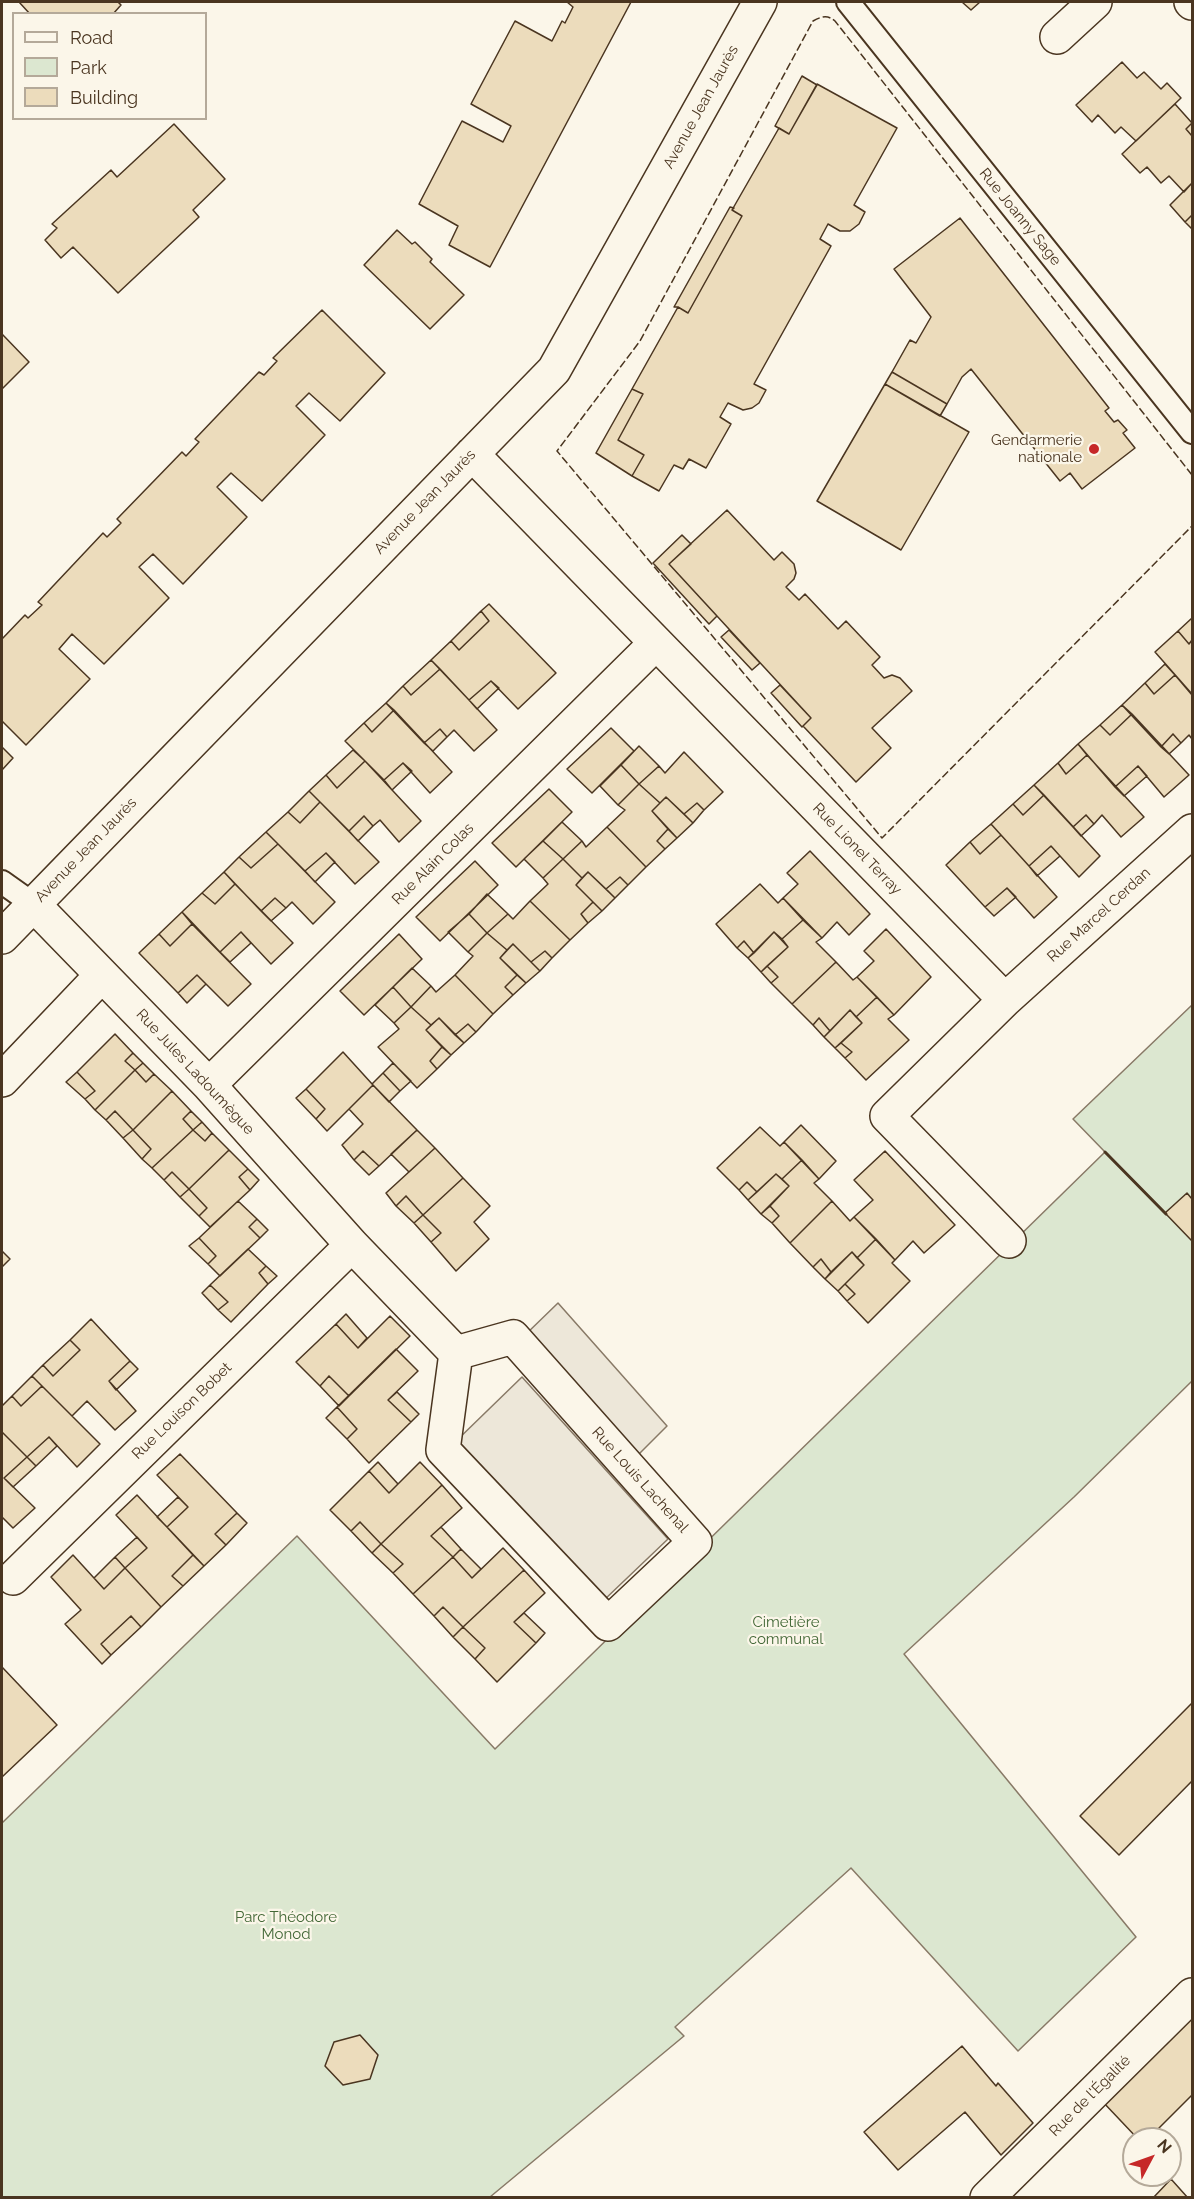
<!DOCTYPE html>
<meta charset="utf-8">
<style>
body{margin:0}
#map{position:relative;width:1194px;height:2199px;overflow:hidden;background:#fbf6e9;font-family:Raleway,sans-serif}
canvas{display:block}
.frame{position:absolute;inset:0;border:3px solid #4a3520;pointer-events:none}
.legend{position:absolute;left:12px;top:12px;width:195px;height:108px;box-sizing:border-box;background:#fbf6e9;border:2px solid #b4a999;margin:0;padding:8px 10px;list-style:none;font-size:18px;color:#4a3520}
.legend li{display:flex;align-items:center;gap:12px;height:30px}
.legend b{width:30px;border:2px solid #b4a999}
.north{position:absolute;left:1122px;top:2127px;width:60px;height:60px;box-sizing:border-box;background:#fbf6e9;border:2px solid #b4a999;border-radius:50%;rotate:49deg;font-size:16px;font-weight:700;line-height:24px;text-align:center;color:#4a3520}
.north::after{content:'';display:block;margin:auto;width:21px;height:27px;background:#c62828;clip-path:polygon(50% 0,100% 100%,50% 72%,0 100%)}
</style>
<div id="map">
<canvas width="1194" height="2199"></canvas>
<div class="frame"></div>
<ul class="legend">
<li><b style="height:8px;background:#fbf6e9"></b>Road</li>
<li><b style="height:16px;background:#dce7d0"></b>Park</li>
<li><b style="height:16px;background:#ecdcbc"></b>Building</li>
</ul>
<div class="north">N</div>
</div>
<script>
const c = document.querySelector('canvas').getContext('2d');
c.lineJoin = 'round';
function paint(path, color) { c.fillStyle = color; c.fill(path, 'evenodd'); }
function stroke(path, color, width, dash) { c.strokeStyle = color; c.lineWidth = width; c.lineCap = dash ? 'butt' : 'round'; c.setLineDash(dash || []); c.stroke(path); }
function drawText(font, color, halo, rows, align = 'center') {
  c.font = font + ' Raleway,sans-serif'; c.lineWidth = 4.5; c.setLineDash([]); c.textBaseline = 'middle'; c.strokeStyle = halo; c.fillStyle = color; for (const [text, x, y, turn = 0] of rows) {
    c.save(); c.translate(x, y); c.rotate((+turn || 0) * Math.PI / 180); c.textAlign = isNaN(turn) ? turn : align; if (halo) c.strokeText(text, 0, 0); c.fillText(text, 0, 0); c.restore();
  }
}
const green = new Path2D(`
 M1192 1005V1381L1074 1497 904 1654 1136 1937 1018 2051 851 1868 675 2027 684 2036 490 2197 2 2198V1823L297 1536 495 1749 1105 1152 1073 1119Z`);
const parking = new Path2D(`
 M558 1303 667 1426 634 1459 524 1336Z
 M522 1377 668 1539 603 1601 452 1445Z`);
const building = new Path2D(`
 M19 2H118L121 5 113 14H30Z
 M567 2H631L490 267 449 245 458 226 419 204 462 121 503 142 511 126 471 104 515 21 552 41 562 21 565 23 573 7Z
 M962 2H980L971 10Z
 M1122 62 1137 78 1144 72 1161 89 1167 83 1181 98 1136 141 1121 127 1115 133 1098 115 1092 122 1076 105Z
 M802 76 817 85 789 134 775 126Z
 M817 84 897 128 854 205 865 212 859 224 850 231H840L828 224 820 239 831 246 754 384 766 390 759 403 752 408 743 410 728 403 720 417 731 424 706 468 689 459 683 469 674 465 659 491 632 476 644 455 618 440 643 394 632 389 678 307 688 313 742 216 732 210 779 128 789 134Z
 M1175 104 1192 123 1186 129 1192 136V183L1184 192 1169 176 1161 183 1147 167 1140 173 1122 154Z
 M1192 123V136L1186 129Z
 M174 124 225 179 193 210 199 217 118 293 73 247 61 258 45 240 57 228 52 224 111 170 117 177Z
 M1192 183V215L1185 222 1170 205Z
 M730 207 734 208 732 210 742 216 688 313 678 307H674Z
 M1192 215V229L1185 222Z
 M960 218 1109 408 1105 411 1114 422 1118 420 1127 430 1123 433 1135 448 1082 489 1070 473 1060 481 971 369 962 377 947 404 892 372 910 340 916 343 931 317 894 269Z
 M397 230 412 244 415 242 432 259 430 262 464 295 430 329 364 265Z
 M322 310 385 373 340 421 309 393 296 406 325 435 262 501 231 473 217 487 247 517 183 584 153 554 139 567 169 598 104 664 72 634 59 649 90 679 26 745 2 721V639L25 615 28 618 42 605 38 602 103 533 107 537 121 523 117 519 182 452 186 456 199 442 195 439 259 372 264 375 277 361 273 358Z
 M2 334 29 362 2 389Z
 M892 372 947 404 940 416 885 384Z
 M885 384 969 432 901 550 817 501Z
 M632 389 643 394 618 440 644 455 632 476 596 453Z
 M727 510 774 560 782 552 794 564 796 573 794 579 786 587 799 600 805 594 838 629 846 621 880 657 872 665 884 678 892 675 900 678 912 691 872 728 891 748 856 782 803 726 811 718 669 564Z
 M682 535 691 544 669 564 717 616 709 624 653 563Z
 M489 604 556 673 518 709 491 681 469 700 431 660 451 641 459 650 489 621 481 611Z
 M481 611 489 621 459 650 451 641Z
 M1192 618V640L1189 644 1178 631Z
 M729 630 760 663 752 670 721 637Z
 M1178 631 1189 644 1192 640V694L1155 652Z
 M431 660 440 669 411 695 403 686Z
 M1165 664 1175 675 1154 694 1145 683Z
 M440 669 497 730 474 751 454 730 447 737 440 729 424 743 386 703 403 686 411 695Z
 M1175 675 1192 695V739L1189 735 1181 743 1173 734 1161 747 1122 705 1145 683 1154 694Z
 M491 681 499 688 477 709 469 700Z
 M780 685 811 718 802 727 771 693Z
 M386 703 394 710 372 732 364 723Z
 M1122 705 1132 714 1110 735 1100 725Z
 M394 710 452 772 430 793 403 763 384 780 345 741 364 723 372 732Z
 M1132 714 1189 775 1164 797 1138 766 1115 787 1078 744 1100 725 1110 735Z
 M611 728 634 751 592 793 567 769Z
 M440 729 447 737 433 751 424 743Z
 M1173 734 1181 743 1169 754 1161 747Z
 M1078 744 1087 755 1066 774 1058 763Z
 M639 746 659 766 639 784 621 765Z
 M2 747 13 758 2 770Z
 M353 750 365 761 337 788 326 775Z
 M684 752 723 792 704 810 697 803 684 814 666 797 660 803 639 784 659 766 665 773Z
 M1087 755 1144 817 1121 837 1102 815 1094 824 1086 815 1073 827 1034 785 1058 763 1066 774Z
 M365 761 421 821 399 842 380 820 373 826 364 816 349 831 309 791 326 775 337 788Z
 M403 763 412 771 392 790 384 780Z
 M621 765 639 784 618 805 600 786Z
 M1138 766 1147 776 1124 796 1115 787Z
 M639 784 660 803 652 811 668 829 657 841 665 849 646 867 607 827 625 810 618 805Z
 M1034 785 1044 795 1023 815 1013 804Z
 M549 789 572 812 516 867 492 843Z
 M309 791 320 802 300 823 288 812Z
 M1044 795 1100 856 1079 877 1051 846 1029 866 991 824 1013 804 1023 815Z
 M666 797 693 823 677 838 652 811Z
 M320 802 379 862 355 884 326 853 305 871 266 832 288 812 300 823Z
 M697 803 704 810 693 823 684 814Z
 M1086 815 1094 824 1081 836 1073 827Z
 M364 816 373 826 358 841 349 831Z
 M562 822 582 841 563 859 543 841Z
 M991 824 1001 835 980 854 970 842Z
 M607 827 646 867 628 885 620 877 606 889 588 872 582 878 563 859 582 841 586 847Z
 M668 829 677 838 665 849 657 841Z
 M266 832 278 844 251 868 239 857Z
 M1001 835 1057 897 1034 918 1007 888 985 907 946 865 970 842 980 854Z
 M543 841 563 859 543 878 524 859Z
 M278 844 335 902 313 924 292 902 286 908 275 898 261 911 224 872 239 857 251 868Z
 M1051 846 1060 856 1037 876 1029 866Z
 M810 851 870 914 849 935 837 922 822 938 783 898 798 884 787 873Z
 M326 853 335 862 315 882 305 871Z
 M563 859 582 878 576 885 593 902 581 914 588 923 570 940 530 901 548 884 543 878Z
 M475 861 498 885 440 941 416 917Z
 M224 872 235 884 215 904 202 893Z
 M588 872 615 898 602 911 576 885Z
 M620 877 628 885 615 898 606 889Z
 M235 884 293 943 271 964 241 932 220 952 182 912 202 893 215 904Z
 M760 884 778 903 783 898 803 920 782 939 774 932 754 953 744 941 737 948 716 924Z
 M1007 888 1016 897 994 916 985 907Z
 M487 894 508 914 487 933 469 914Z
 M275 898 286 908 271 921 261 911Z
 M530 901 570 940 552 958 545 951 531 962 513 944 507 950 487 933 508 914 513 919Z
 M593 902 602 911 588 923 581 914Z
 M182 912 192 924 170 946 159 934Z
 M469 914 487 933 468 952 448 932Z
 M803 920 822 938 816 942 836 962 792 1004 771 983 778 977 767 966 788 947 782 939Z
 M192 924 251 984 228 1006 197 975 178 993 139 953 159 934 170 946Z
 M886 929 931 977 894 1015 857 977 874 961 864 951Z
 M241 932 251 943 230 962 220 952Z
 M774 932 788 947 761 972 748 958Z
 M487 933 507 950 500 958 517 975 505 987 513 995 493 1014 455 975 473 956 468 952Z
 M399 934 422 959 364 1015 340 991Z
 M744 941 754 953 748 958 737 948Z
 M513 944 540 971 526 983 500 958Z
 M545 951 552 958 540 971 531 962Z
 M836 962 853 980 857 977 877 997 856 1017 850 1010 830 1031 819 1018 813 1025 792 1004Z
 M767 966 778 977 771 983 761 972Z
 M412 968 431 986 411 1007 393 987Z
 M197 975 206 984 187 1003 178 993Z
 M455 975 493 1014 476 1032 468 1024 455 1035 439 1018 431 1025 411 1007 431 986 436 992Z
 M517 975 526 983 513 995 505 987Z
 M393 987 411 1007 394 1023 375 1005Z
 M877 997 894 1015 888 1019 909 1040 866 1080 845 1058 852 1052 841 1043 862 1023 856 1017Z
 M411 1007 431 1025 426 1030 442 1047 430 1061 437 1069 417 1088 378 1047 399 1029 394 1023Z
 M850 1010 862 1023 835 1048 824 1037Z
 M439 1018 464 1043 451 1055 426 1030Z
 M819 1018 830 1031 824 1037 813 1025Z
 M468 1024 476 1032 464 1043 455 1035Z
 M115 1034 133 1053 125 1061 135 1070 95 1110 85 1099 95 1091 77 1072Z
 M841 1043 852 1052 845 1058 835 1048Z
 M442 1047 451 1055 437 1069 430 1061Z
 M343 1052 373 1085 327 1131 316 1119 325 1109 306 1089Z
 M133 1053 143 1063 135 1070 125 1061Z
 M143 1063 154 1074 146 1082 135 1070Z
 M393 1063 411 1081 400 1091 383 1073Z
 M135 1070 146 1082 154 1074 172 1091 133 1130 115 1111 106 1120 95 1110Z
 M77 1072 95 1091 85 1099 66 1082Z
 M383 1073 400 1091 389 1102 372 1084Z
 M373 1085 417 1130 379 1166 363 1151 354 1160 342 1145 363 1124 349 1109Z
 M306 1089 325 1109 316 1119 296 1098Z
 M172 1091 191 1111 183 1119 193 1130 152 1168 142 1159 151 1149 133 1130Z
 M115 1111 133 1130 123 1138 106 1120Z
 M191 1111 202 1122 193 1130 183 1119Z
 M202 1122 212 1133 205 1141 193 1130Z
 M801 1125 836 1161 819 1179 784 1142Z
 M760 1127 780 1146 784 1142 802 1160 782 1179 776 1174 757 1192 747 1182 739 1190 717 1168Z
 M133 1130 151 1149 142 1159 123 1138Z
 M193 1130 205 1141 212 1133 229 1150 189 1189 172 1172 164 1180 152 1168Z
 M417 1130 435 1148 409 1172 391 1154Z
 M435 1148 463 1178 423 1215 406 1196 396 1206 386 1193Z
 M229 1150 248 1169 239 1177 250 1190 210 1227 199 1216 207 1208 189 1189Z
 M363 1151 379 1166 369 1175 354 1160Z
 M885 1151 955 1225 924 1253 913 1241 895 1260 854 1217 873 1200 854 1180Z
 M802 1160 819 1179 814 1183 832 1201 790 1243 772 1223 779 1216 770 1206 789 1186 782 1179Z
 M248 1169 259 1180 250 1190 239 1177Z
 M172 1172 189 1189 180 1197 164 1180Z
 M776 1174 789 1186 761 1214 748 1200Z
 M463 1178 490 1206 474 1222 489 1239 456 1271 431 1242 441 1233 423 1215Z
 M747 1182 757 1192 748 1200 739 1190Z
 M189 1189 207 1208 199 1216 180 1197Z
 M1187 1193 1192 1199V1241L1165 1213Z
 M406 1196 423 1215 414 1223 396 1206Z
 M238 1201 257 1219 249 1227 260 1238 220 1276 208 1264 216 1256 199 1238Z
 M832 1201 850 1221 854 1217 876 1239 857 1258 852 1252 831 1272 821 1259 813 1267 790 1243Z
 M770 1206 779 1216 772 1223 761 1214Z
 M423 1215 441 1233 431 1242 414 1223Z
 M257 1219 268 1230 260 1238 249 1227Z
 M199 1238 216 1256 208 1264 189 1246Z
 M876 1239 895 1260 892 1263 910 1281 868 1323 847 1301 855 1294 845 1284 864 1265 857 1258Z
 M248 1249 266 1266 259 1273 268 1284 231 1322 218 1310 228 1302 210 1285Z
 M2 1251 10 1259 2 1267Z
 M852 1252 864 1265 838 1291 825 1279Z
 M821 1259 831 1272 825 1279 813 1267Z
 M266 1266 277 1276 268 1284 259 1273Z
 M845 1284 855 1294 847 1301 838 1291Z
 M210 1285 228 1302 218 1310 202 1293Z
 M346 1314 367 1338 358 1348 336 1324Z
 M390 1316 410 1336 349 1396 329 1376 320 1386 296 1362 336 1324 358 1348Z
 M91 1319 130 1361 109 1381 136 1411 115 1430 87 1401 72 1416 32 1376 43 1365 53 1376 80 1350 70 1340Z
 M70 1340 80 1350 53 1376 43 1365Z
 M396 1349 418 1371 388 1400 411 1422 369 1463 347 1439 357 1429 337 1407Z
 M130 1361 138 1369 116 1390 109 1381Z
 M32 1376 42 1386 21 1406 12 1396Z
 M329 1376 349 1396 339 1406 320 1386Z
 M42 1386 100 1444 77 1467 49 1437 27 1457 2 1432V1406L12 1396 21 1406Z
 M397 1392 419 1414 411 1422 388 1400Z
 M337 1407 357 1429 347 1439 326 1418Z
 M2 1432 27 1457 4 1478 35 1508 13 1528 2 1517Z
 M49 1437 57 1446 36 1466 27 1457Z
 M180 1454 237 1513 215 1534 226 1545 204 1566 167 1527 188 1507 157 1475Z
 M27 1457 36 1466 13 1487 4 1478Z
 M378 1462 398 1484 389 1493 369 1471Z
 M420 1462 442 1485 381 1544 360 1522 351 1531 330 1510 369 1471 389 1493Z
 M442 1485 462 1508 431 1536 453 1557 413 1594 393 1573 403 1564 381 1544Z
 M137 1495 193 1555 172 1576 183 1586 161 1607 125 1568 147 1548 116 1515Z
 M178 1497 188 1507 167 1527 157 1517Z
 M237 1513 247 1523 226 1545 215 1534Z
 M360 1522 381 1544 372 1553 351 1531Z
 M441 1527 461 1549 453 1557 431 1536Z
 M137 1537 147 1548 125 1568 115 1557Z
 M381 1544 403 1564 393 1573 372 1553Z
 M503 1548 524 1570 463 1627 443 1607 434 1616 413 1594 453 1557 472 1578Z
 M461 1549 481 1569 472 1578 453 1557Z
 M73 1555 104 1589 125 1568 161 1607 141 1627 131 1616 101 1644 111 1655 102 1664 65 1624 81 1610 51 1577Z
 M193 1555 204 1566 183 1586 172 1576Z
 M115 1557 125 1568 104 1589 94 1578Z
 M524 1570 545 1593 514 1622 536 1643 497 1682 475 1659 485 1648 463 1627Z
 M443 1607 463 1627 453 1637 434 1616Z
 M524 1613 545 1633 536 1643 514 1622Z
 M131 1616 141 1627 111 1655 101 1644Z
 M463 1627 485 1648 475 1659 453 1637Z
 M2 1667 57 1725 2 1777Z
 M1192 1703V1781L1119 1855 1080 1816Z
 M1192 2010V2095L1148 2139H1138L1102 2101Z
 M360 2035 378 2055 370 2079 343 2085 325 2066 334 2042Z
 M962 2046 996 2086 998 2083 1033 2123 1001 2155 965 2112 898 2170 864 2132Z
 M1171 2179 1188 2198H1153Z`);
const lane = new Path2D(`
 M848 2 1192 432
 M2 882 33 904`);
const street = new Path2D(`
 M1191 2 1192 3
 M1057 37 1095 2
 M472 454 1005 1000 887 1116 1009 1241
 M33 904 209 1085 352 1245 456 1353 443 1450 608 1624 695 1542 513 1337 456 1353
 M2 937 554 370 760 2
 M1005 1000 1192 831
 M2 1080 102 975
 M209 1085 656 643
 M13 1578 352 1245
 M987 2198 1192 1995`);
const fence = new Path2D(`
 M1192 475 835 21C828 15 822 16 813 21L640 341 557 451 882 838 1192 526`);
const wall = new Path2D(`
 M1105 1152 1166 1214`);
const markers = [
 [1094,449,6,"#c62828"]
];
const streetNames = [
 ["Avenue Jean Jaurès",701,107,-61],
 ["Rue Joanny Sage",1020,217,51],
 ["Avenue Jean Jaurès",425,502,-46],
 ["Rue Lionel Terray",857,849,46],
 ["Avenue Jean Jaurès",86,850,-46],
 ["Rue Alain Colas",433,864,-45],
 ["Rue Marcel Cerdan",1099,915,-42],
 ["Rue Jules Ladoumègue",195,1072,47],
 ["Rue Louison Bobet",182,1411,-44],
 ["Rue Louis Lachenal",640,1480,48],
 ["Rue de l'Égalité",1090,2096,-45]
];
const poiNames = [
 ["Gendarmerie",1082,440],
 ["nationale",1082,457]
];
const parkNames = [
 ["Cimetière",786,1622],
 ["communal",786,1639],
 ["Parc Théodore",286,1917],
 ["Monod",286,1934]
];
paint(green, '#dce7d0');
stroke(green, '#887966', 1.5);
paint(parking, '#ede7d9');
stroke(parking, '#887966', 1.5);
paint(building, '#ecdcbc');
stroke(building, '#4a3520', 1.5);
stroke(lane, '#4a3520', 26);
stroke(street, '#4a3520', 36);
stroke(lane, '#fbf6e9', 22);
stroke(street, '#fbf6e9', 33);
stroke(fence, '#4a3520', 1.5, [8, 3]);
stroke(wall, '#4a3520', 3);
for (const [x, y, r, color] of markers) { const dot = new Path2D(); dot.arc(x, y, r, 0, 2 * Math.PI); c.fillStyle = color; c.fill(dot); stroke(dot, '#fbf6e9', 2); }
drawText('15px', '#4a3520', '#fbf6e9', streetNames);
drawText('15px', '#4a3520', '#fbf6e9', poiNames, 'right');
drawText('15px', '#436837', '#fbf6e9', parkNames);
</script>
